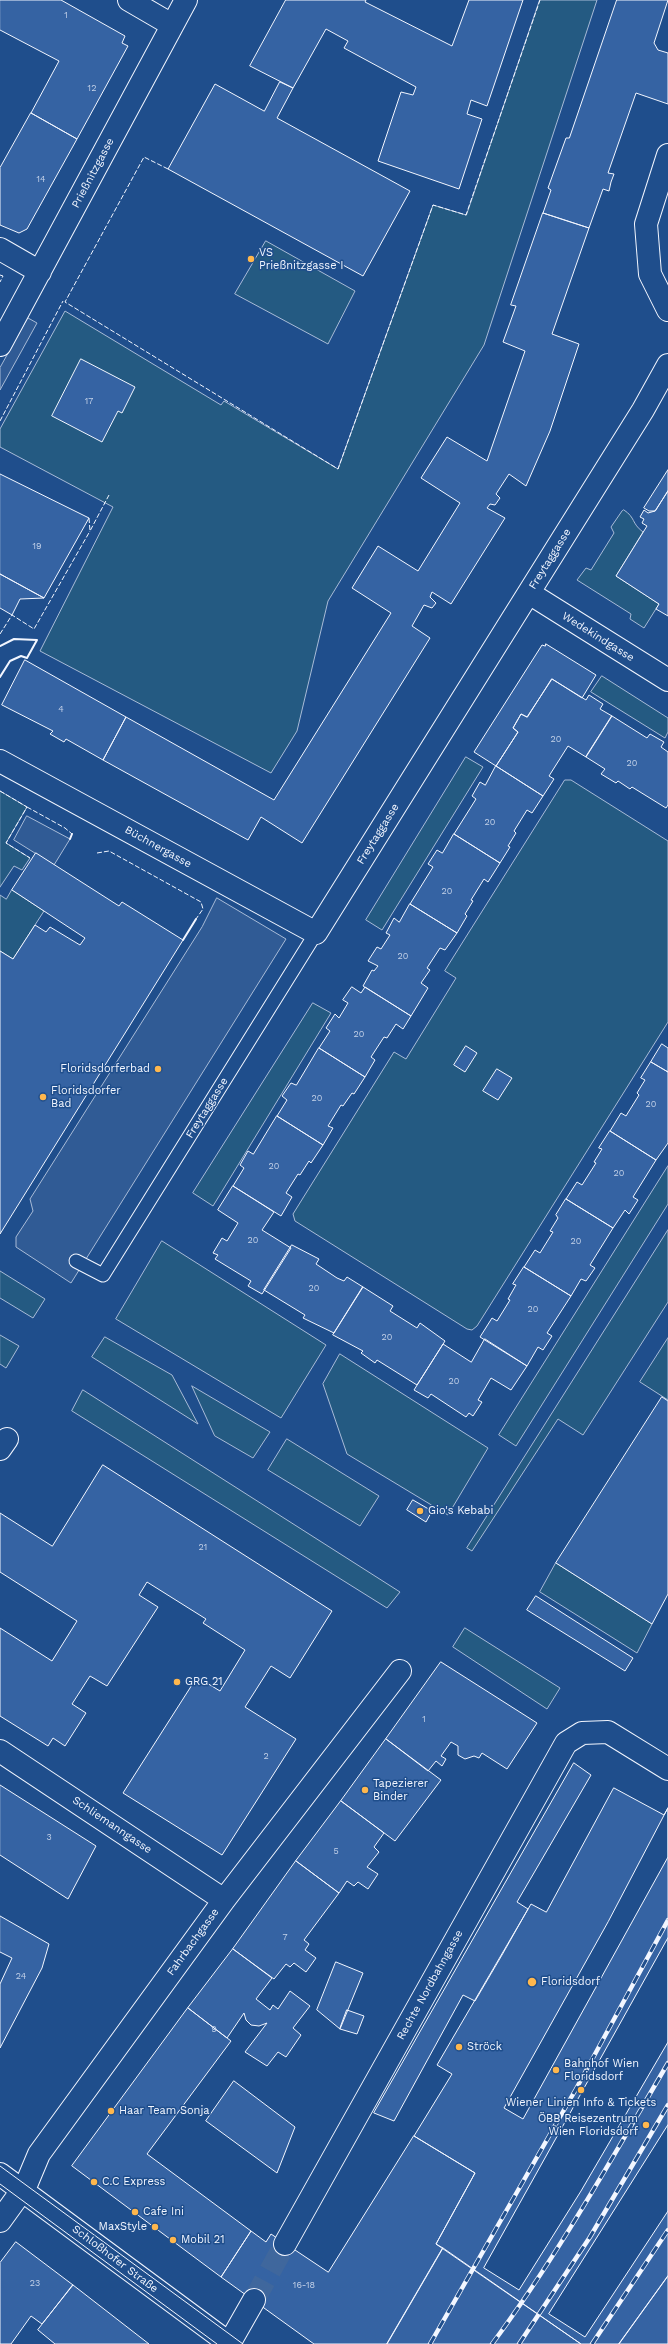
<!DOCTYPE html>
<meta charset="utf-8">
<style>
body{margin:0}
canvas{display:block;background:#1f4e8c}
</style>
<canvas width="668" height="2344"></canvas>
<script>
const c = document.querySelector('canvas').getContext('2d');
c.lineJoin = 'round';
function paint(path, color) { c.fillStyle = color; c.fill(path, 'evenodd'); }
function stroke(path, color, width, dash) { c.strokeStyle = color; c.lineWidth = width; c.lineCap = dash ? 'butt' : 'round'; c.setLineDash(dash || []); c.stroke(path); }
function drawText(font, color, halo, rows, align = 'center') {
  c.font = font + ' "Work Sans",sans-serif'; c.lineWidth = 3; c.setLineDash([]); c.textBaseline = 'middle'; c.strokeStyle = halo; c.fillStyle = color; for (const [text, x, y, turn = 0] of rows) {
    c.save(); c.translate(x, y); c.rotate((+turn || 0) * Math.PI / 180); c.textAlign = isNaN(turn) ? turn : align; if (halo) c.strokeText(text, 0, 0); c.fillText(text, 0, 0); c.restore();
  }
}
const green = new Path2D(`
 M540 0H597L484 345 328 601 297 731 271 773 40 651 113 507 0 447V429L65 311 221 405 224 401 338 469 433 205 466 215Z
 M266 241 355 291 328 344 235 294Z
 M624 510C636 518 631 523 643 532L616 576 659 604 644 628 630 619 631 614 577 580 586 568 591 570 614 533 611 527 622 511Z
 M602 676 668 718V732L665 738 591 692Z
 M466 757 483 767 382 930 366 920Z
 M565 780H571L668 841V1022L477 1326 472 1330 467 1329 295 1221 293 1214 394 1052 406 1059 456 978 445 971Z
 M0 791 27 807 6 843 30 858 22 870 14 866 0 887Z
 M12 890 44 911 13 959 0 951V895L6 899Z
 M313 1003 331 1013 213 1206 193 1193Z
 M668 1166V1204L516 1446 499 1435Z
 M668 1230V1302L583 1435 558 1419 472 1551 467 1548Z
 M162 1241 326 1345 281 1418 116 1319Z
 M0 1271 45 1299 33 1318 0 1298Z
 M0 1335 19 1346 6 1368 0 1364Z
 M105 1337 172 1375 198 1424 92 1357Z
 M668 1338V1400L640 1382Z
 M340 1354 488 1448 448 1515 347 1454 323 1384Z
 M192 1386 270 1432 253 1458 215 1436Z
 M83 1390 400 1592 387 1608 72 1411Z
 M287 1439 379 1496 360 1526 268 1470Z
 M556 1563 652 1624 637 1653 540 1592Z
 M465 1628 560 1688 547 1709 453 1647Z`);
const parking = new Path2D(`
 M28 318 37 323 0 390V368Z
 M27 816 70 839 54 865 14 840Z
 M217 898 286 939 71 1283 16 1247V1237L33 1211 30 1199 202 927Z`);
const building = new Path2D(`
 M0 0H61L125 36 122 43 128 46 77 139 31 113 59 61 0 30Z
 M286 0H366L365 2 452 46 469 0H523L487 106 471 100 467 114 482 119 459 189 378 161 401 92 413 95 416 87 344 48 348 41 326 29 293 88 250 66Z
 M617 0H668L654 43 658 50 668 53V104L636 93 608 173 614 174 611 182 609 191 603 189 589 228 543 213 551 190 548 188 566 138H569Z
 M280 82 293 88 277 118 410 191 363 276 168 169 215 84 264 111Z
 M31 113 77 139 27 229 19 233 0 225V168Z
 M543 213 589 228 552 334 579 344 550 431 526 486 509 474 496 494 500 498 495 505 490 504 487 508 505 518 451 604 432 592 430 597 436 603 432 608 424 605 412 626 430 638 302 843 261 817 248 840 103 760 126 717 274 800 391 613 352 588 378 546 418 571 460 503 421 478 447 437 487 461 525 351 503 342 516 306 511 305Z
 M81 359 135 387 122 413 118 411 102 442 52 416Z
 M668 470V491L655 511H649L644 508Z
 M0 474 89 518 44 598 0 574Z
 M668 491V616L656 609 659 604 616 576 647 526 642 523 644 519 640 517 644 510 648 513 655 511Z
 M0 574 44 598 20 599 12 615 0 608Z
 M546 644 596 675 582 698 552 679 527 717 521 714 513 728 518 732 496 766 474 752 542 645 545 646Z
 M25 660 126 717 103 760 66 739 64 742 50 734 53 731 2 705Z
 M552 679 586 700 589 695 603 704 600 709 612 716 586 757 568 746 549 776 554 779 543 796 496 766 518 732 513 728 521 714 527 717Z
 M612 716 647 738 650 734 664 742 661 747 668 752V805L666 808 632 787 630 789 618 781 616 783 601 774 605 769 586 757Z
 M496 766 543 796 532 813 527 810 514 831 516 833 508 846 510 847 500 863 454 834 476 799 472 796 480 782 485 785Z
 M454 834 500 863 488 882 484 879 471 900 473 901 465 914 467 916 457 933 410 904 433 867 428 864 437 850 442 853Z
 M36 853 119 906 122 902 183 940 0 1234V951L13 959 35 925 46 932 50 927 80 945 85 938 12 890Z
 M410 904 457 933 445 950 440 948 427 968 430 970 421 983 428 988 411 1016 363 986 372 970 374 971 378 966 368 961 377 947 381 949 390 935 386 933 394 918 399 922Z
 M352 987 361 993 365 987 411 1016 403 1029 396 1024 387 1038 384 1037 371 1057 375 1060 365 1077 319 1048 330 1031 326 1028 335 1014 339 1018 348 1003 343 1000Z
 M662 1044 668 1048V1072L651 1062Z
 M466 1046 477 1053 465 1072 454 1065Z
 M319 1048 365 1077 354 1094 352 1093 343 1106 341 1105 328 1126 333 1128 323 1145 277 1116 287 1100 282 1096 291 1083 296 1085Z
 M651 1062 668 1072V1143L656 1160 610 1131 621 1113 626 1116 639 1095 637 1093 645 1080 641 1078Z
 M497 1069 512 1078 498 1100 483 1091Z
 M277 1116 323 1145 311 1163 309 1161 300 1175 298 1174 286 1193 292 1197 281 1216 233 1186 244 1168 240 1165 248 1151 253 1154Z
 M610 1131 656 1160 633 1197 638 1200 629 1214 625 1210 613 1228 566 1199 577 1182 582 1185 596 1163 594 1162 602 1149 599 1148Z
 M233 1186 274 1212 262 1230 291 1248 262 1294 248 1286 251 1281 215 1259 218 1255 213 1253 222 1238 227 1241 238 1223 218 1210Z
 M566 1199 613 1228 590 1265 595 1268 586 1281 581 1279 571 1296 524 1267 535 1250 540 1253 553 1232 550 1231 558 1218 556 1215Z
 M292 1245 319 1259 316 1264 337 1278 344 1281 347 1277 363 1287 334 1333 303 1318 305 1315 264 1290Z
 M524 1267 571 1296 547 1333 552 1336 543 1350 538 1347 527 1366 480 1337 492 1318 497 1321 510 1300 508 1299 516 1285 513 1284Z
 M363 1287 393 1306 390 1311 417 1328 420 1323 445 1341 417 1385 377 1360 375 1363 361 1353 363 1351 333 1335Z
 M485 1339 527 1366 511 1390 491 1378 478 1400 482 1402 473 1416 469 1413 466 1417 431 1394 428 1398 414 1390 443 1344 471 1362Z
 M662 1397 668 1401V1594L652 1624 556 1563Z
 M103 1465 332 1611 290 1678 271 1666 245 1707 296 1739 222 1855 123 1793 197 1677 220 1691 245 1650 203 1623 206 1619 147 1582 139 1595 158 1607 107 1686 90 1676 72 1704 86 1713 65 1746 53 1738 48 1746 0 1716V1628L52 1661 77 1621 0 1572V1513L52 1546Z
 M413 1500 432 1511 426 1522 407 1510Z
 M536 1596 633 1658 625 1671 527 1610Z
 M441 1662 537 1723 507 1769 482 1753 479 1758 474 1756 465 1759 458 1755V1746L451 1742 441 1756 446 1759 442 1766 436 1761 428 1771 386 1739Z
 M386 1739 441 1780 395 1841 341 1801Z
 M574 1763 591 1775 517 1902 528 1909 502 1955 475 2001 463 1995 394 2121 374 2113Z
 M0 1785 96 1846 68 1899 0 1855Z
 M614 1788 664 1815 668 1808V2276L619 2344H581L436 2244 475 2173 414 2136 452 2074 437 2065 531 1904 546 1912Z
 M341 1801 384 1833 374 1847 379 1852 367 1867 378 1874 368 1889 358 1882 354 1886 347 1881 339 1893 296 1861Z
 M668 1808V1857L523 2119 504 2108 608 1922Z
 M296 1861 339 1893 304 1940 309 1944 305 1950 316 1958 306 1972 294 1963 290 1967 286 1964 274 1979 233 1949Z
 M0 1916 49 1944 42 1968 0 2048V1984L12 1958 0 1952Z
 M668 1938V2042L581 2191 519 2290 484 2268Z
 M233 1949 272 1978 256 1999 270 2010 273 2005 278 2009 290 1991 310 2006 293 2028 301 2035 286 2057 278 2052 267 2066 245 2052 267 2023 259 2026 251 2025 246 2020 244 2013 227 2038 188 2008Z
 M336 1962 363 1973 340 2029 317 2010Z
 M188 2008 231 2041 147 2154 251 2231 221 2277 72 2166Z
 M347 2010 364 2016 357 2034 340 2029Z
 M234 2081 295 2127 277 2173 206 2121Z
 M668 2125V2211L585 2337 549 2314Z
 M414 2136 475 2173 436 2244 443 2248 387 2344H314L221 2277 251 2231 266 2242 271 2234 328 2272Z
 M16 2242 73 2285 42 2324 31 2316 11 2344H0V2263Z
 M443 2248 581 2344H387Z
 M668 2276V2344H619Z
 M73 2285 149 2344H55L38 2330Z`);
const minorTunnel = new Path2D(`
 M254 2300 285 2244`);
const service = new Path2D(`
 M76 1261 103 1275 316 933`);
const minor = new Path2D(`
 M129 0 172 25
 M668 155 646 224 650 274 668 310
 M0 249 40 272
 M0 345 186 0
 M529 593 668 680
 M0 761 316 933 643 410 668 365
 M0 1449 7 1439
 M0 1751 224 1900
 M0 2174 230 2344
 M0 2221 26 2185 39 2154 224 1900 400 1671
 M285 2244 566 1743 582 1733 608 1732 668 1769
 M229 2344 254 2300`);
const tram = new Path2D(`
 M0 2166 243 2344
 M0 2184 217 2344`);
const rail = new Path2D(`
 M430 2344 576 2089 668 1920
 M492 2344C558 2255 612 2158 668 2063
 M519 2344 590 2237 668 2105
 M592 2344 668 2230`);
const fence = new Path2D(`
 M168 169 144 157 65 302 338 469 433 205 466 215 540 0
 M0 275 3 276 0 282
 M0 421 63 301
 M89 518 90 531 109 495
 M0 634 12 615 34 629 90 531
 M0 791 27 807 6 843 30 858
 M27 807 65 828 72 834
 M97 853 109 851 201 902 203 909 196 919`);
const wall = new Path2D(`
 M0 646 14 639 37 640 27 658 21 656 10 661 0 677
 M70 839 72 834
 M183 940 196 919`);
const markers = [
 [251,259,4,"#ffb74d"],
 [158,1069,4,"#ffb74d"],
 [43,1097,4,"#ffb74d"],
 [420,1511,4,"#ffb74d"],
 [177,1682,4,"#ffb74d"],
 [365,1790,4,"#ffb74d"],
 [532,1982,5,"#ffb74d"],
 [459,2047,4,"#ffb74d"],
 [556,2070,4,"#ffb74d"],
 [581,2090,4,"#ffb74d"],
 [111,2111,4,"#ffb74d"],
 [646,2125,4,"#ffb74d"],
 [94,2182,4,"#ffb74d"],
 [135,2212,4,"#ffb74d"],
 [155,2227,4,"#ffb74d"],
 [173,2240,4,"#ffb74d"]
];
const numberNames = [
 ["1",66,15],
 ["12",92,88],
 ["14",41,179],
 ["17",89,401],
 ["19",37,546],
 ["4",61,709],
 ["20",556,739],
 ["20",632,763],
 ["20",490,822],
 ["20",447,891],
 ["20",403,956],
 ["20",359,1034],
 ["20",317,1098],
 ["20",651,1104],
 ["20",274,1166],
 ["20",619,1173],
 ["20",253,1240],
 ["20",576,1241],
 ["20",314,1288],
 ["20",533,1309],
 ["20",387,1337],
 ["20",454,1381],
 ["21",203,1547],
 ["1",424,1719],
 ["2",266,1756],
 ["3",49,1837],
 ["5",336,1851],
 ["7",285,1937],
 ["24",21,1976],
 ["9",214,2029],
 ["23",35,2283],
 ["16-18",304,2285]
];
const streetNames = [
 ["Prießnitzgasse",93,173,-62],
 ["Freytaggasse",550,559,-58],
 ["Wedekindgasse",598,637,32],
 ["Freytaggasse",378,834,-58],
 ["Büchnergasse",158,847,29],
 ["Freytaggasse",207,1108,-58],
 ["Schliemanngasse",112,1825,34],
 ["Fahrbachgasse",193,1942,-54],
 ["Rechte Nordbahngasse",430,1985,-61],
 ["Schloßhofer Straße",115,2259,37]
];
const poiNames = [
 ["VS",259,253],
 ["Prießnitzgasse I",259,266],
 ["Floridsdorferbad",150,1069,"right"],
 ["Floridsdorfer",51,1091],
 ["Bad",51,1104],
 ["Gio's Kebabi",428,1511],
 ["GRG 21",185,1682],
 ["Tapezierer",373,1784],
 ["Binder",373,1797],
 ["Floridsdorf",541,1982],
 ["Ströck",467,2047],
 ["Bahnhof Wien",564,2064],
 ["Floridsdorf",564,2077],
 ["Wiener Linien Info & Tickets",581,2103,"center"],
 ["Haar Team Sonja",119,2111],
 ["ÖBB Reisezentrum",638,2119,"right"],
 ["Wien Floridsdorf",638,2132,"right"],
 ["C.C Express",102,2182],
 ["Cafe Ini",143,2212],
 ["MaxStyle",147,2227,"right"],
 ["Mobil 21",181,2240]
];
paint(green, '#245a82');
stroke(green, '#a8bbd7', 1);
paint(parking, '#305b95');
stroke(parking, '#a8bbd7', 1);
paint(building, '#3563a3');
stroke(building, '#f2f6ff', 1);
stroke(minorTunnel, '#3f679d', 22, [22, 11]);
stroke(service, '#f2f6ff', 15);
stroke(minor, '#f2f6ff', 24);
stroke(service, '#1f4e8c', 13);
stroke(minor, '#1f4e8c', 22);
stroke(tram, '#f2f6ff', 1);
stroke(rail, '#f2f6ff', 4.5);
stroke(rail, '#1f4e8c', 3, [9]);
stroke(fence, '#f2f6ff', 1, [5, 2]);
stroke(wall, '#f2f6ff', 2);
for (const [x, y, r, color] of markers) { const dot = new Path2D(); dot.arc(x, y, r, 0, 2 * Math.PI); c.fillStyle = color; c.fill(dot); stroke(dot, '#1f4e8c', 1.5); }
drawText('9px', '#c3d1e8', null, numberNames);
drawText('11px', '#f2f6ff', '#1f4e8c', streetNames);
drawText('11px', '#f2f6ff', '#1f4e8c', poiNames, 'left');
</script>
